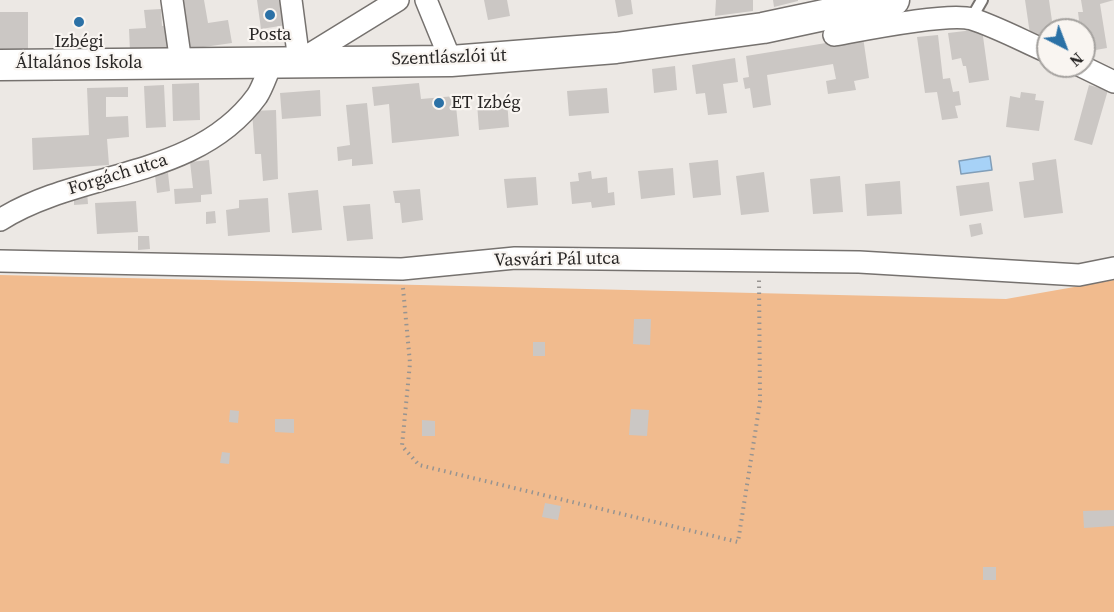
<!DOCTYPE html>
<meta charset="utf-8">
<style>
body{margin:0}
#map{position:relative;width:1114px;height:612px;overflow:hidden;background:#ece8e4;font-family:"Source Serif 4",serif}
canvas{display:block}
.north{position:absolute;left:1036px;top:18px;width:60px;height:60px;box-sizing:border-box;background:#f9f5f1;border:2px solid #a5a29f;border-radius:50%;rotate:138deg;font-size:16px;font-weight:700;line-height:24px;text-align:center;color:#282625}
.north::after{content:'';display:block;margin:auto;width:21px;height:27px;background:#2b71a6;clip-path:polygon(50% 0,100% 100%,50% 72%,0 100%)}
</style>
<div id="map">
<canvas width="1114" height="612"></canvas>
<div class="north">N</div>
</div>
<script>
const c = document.querySelector('canvas').getContext('2d');
c.lineJoin = 'round';
function paint(path, color) { c.fillStyle = color; c.fill(path, 'evenodd'); }
function stroke(path, color, width, dash) { c.strokeStyle = color; c.lineWidth = width; c.lineCap = dash ? 'butt' : 'round'; c.setLineDash(dash || []); c.stroke(path); }
function drawText(font, color, halo, rows, align = 'center') {
  c.font = font + ' "Source Serif 4",serif'; c.lineWidth = 4.5; c.setLineDash([]); c.textBaseline = 'middle'; c.strokeStyle = halo; c.fillStyle = color; for (const [text, x, y, turn = 0] of rows) {
    c.save(); c.translate(x, y); c.rotate((+turn || 0) * Math.PI / 180); c.textAlign = isNaN(turn) ? turn : align; if (halo) c.strokeText(text, 0, 0); c.fillText(text, 0, 0); c.restore();
  }
}
const green = new Path2D(`
 M0 275 1006 299 1114 280V612H0Z`);
const water = new Path2D(`
 M990 156 992 170 961 174 959 161Z`);
const building = new Path2D(`
 M175 0H204L208 23 228 20 232 43 183 50Z
 M257 0H282L286 25 261 29Z
 M484 0H507L510 16 488 20Z
 M615 0H631L633 14 618 17Z
 M716 0H753V11L715 16Z
 M773 0H798V1L774 7Z
 M1025 0H1049L1052 21 1059 20 1060 30H1048V47L1031 41Z
 M1081 0H1114L1100 4 1107 48 1090 51 1092 62 1084 60V42H1088L1086 27 1080 28 1078 12H1083Z
 M161 9 162 26 170 25 172 49 130 52 129 29 146 28 144 10Z
 M0 12H28V49H0Z
 M982 29 989 80 969 83 966 66H963L961 58 952 60 948 33Z
 M938 35 943 79 950 78 953 92 959 91 961 105 955 106 958 118 942 120 937 92 925 93 917 37Z
 M863 37 869 78 854 81 856 90 828 94 826 81 836 79 833 64 767 75 771 105 753 108 750 88 745 89 743 78 749 77 746 56Z
 M735 58 738 82 723 84 727 113 708 115 705 93 696 94 692 65Z
 M675 66 677 90 654 93 652 69Z
 M199 83 200 120 173 121 172 84Z
 M419 83 421 99 455 96 459 136 392 143 389 104 374 106 372 87Z
 M164 85 166 127 146 128 144 86Z
 M1089 85 1108 90 1092 145 1074 140Z
 M128 87V97H106V117L128 116 129 137 107 139 109 165 33 170 32 138 89 135 87 88Z
 M607 88 609 113 569 116 567 91Z
 M320 90 321 116 282 119 280 93Z
 M1021 92 1036 94 1035 100 1044 101 1039 131 1006 127 1010 96 1020 98Z
 M507 100 509 127 479 130 477 103Z
 M367 103 373 164 352 166V159L338 161 337 147 350 145 346 105Z
 M276 110 278 179 263 181 261 154H255L252 111Z
 M1056 159 1063 213 1024 218 1019 182 1034 180 1032 163Z
 M209 160 212 194 201 195V202L175 204 174 189 193 188 190 162Z
 M718 160 721 195 693 198 689 163Z
 M673 168 675 195 641 199 638 171Z
 M591 171 592 179 607 177 608 193 614 192 615 205 592 208 591 202 572 204 570 182 579 181 578 173Z
 M764 172 769 212 741 215 736 176Z
 M168 173 170 191 157 193 155 175Z
 M840 176 843 212 813 214 810 179Z
 M536 177 538 205 507 208 504 179Z
 M900 181 902 214 867 216 865 184Z
 M989 182 993 211 960 216 956 186Z
 M420 189 423 220 402 223 400 203H395L393 191Z
 M318 190 322 230 292 233 288 193Z
 M87 191 88 204 74 205V192Z
 M268 198 270 232 228 236 226 210 239 208V200Z
 M136 201 138 232 97 234 95 203Z
 M370 204 373 239 347 241 343 206Z
 M215 211 216 223 206 224V212Z
 M981 223 983 234 971 237 969 225Z
 M138 236H149L150 249 138 250Z
 M634 319H651L650 345 633 344Z
 M533 342H545V356H533Z
 M631 409 649 410 647 436 629 435Z
 M230 410 239 411 238 423 229 422Z
 M275 419H294V433L275 432Z
 M422 420 435 421V436H422Z
 M222 452 230 453 229 464 220 463Z
 M545 503 561 506 558 520 542 517Z
 M1114 510V526L1084 528 1083 511Z
 M983 567H996V580H983Z`);
const path = new Path2D(`
 M403 288 410 363 402 446 419 465 738 542 760 402 759 278`);
const lane = new Path2D(`
 M971 19 982 0`);
const street = new Path2D(`
 M172 0 181 63
 M291 0 299 61 398 0
 M426 0 451 61
 M834 35C862 30 948 12 972 19 997 27 1023 41 1048 52
 M1081 66 1114 82
 M0 220C81 169 196 180 257 96 263 87 267 73 272 63
 M0 261 402 269 515 258 859 262 1079 275 1114 268`);
const secondary = new Path2D(`
 M0 65 451 61 616 48 763 28 894 0`);
const markers = [
 [270,15,6,"#2b71a6"],
 [79,22,6,"#2b71a6"],
 [439,103,6,"#2b71a6"]
];
const poiNames = [
 ["Posta",270,35],
 ["Izbégi",79,42],
 ["Általános Iskola",79,63],
 ["ET Izbég",451,103,"left"]
];
const streetNames = [
 ["Szentlászlói út",449,58,-2],
 ["Forgách utca",118,175,-17],
 ["Vasvári Pál utca",557,260,-1]
];
paint(green, '#f1bb8e');
paint(water, '#a7d2f7');
stroke(water, '#819eb8', 1.5);
paint(building, '#cbc7c4');
stroke(lane, '#76726f', 14);
stroke(street, '#76726f', 24);
stroke(secondary, '#76726f', 33);
stroke(path, '#979491', 4, [1.5, 4.5]);
stroke(lane, '#fff', 10);
stroke(street, '#fff', 21);
stroke(secondary, '#fff', 30);
for (const [x, y, r, color] of markers) { const dot = new Path2D(); dot.arc(x, y, r, 0, 2 * Math.PI); c.fillStyle = color; c.fill(dot); stroke(dot, '#f9f5f1', 2); }
drawText('18px', '#282625', '#f9f5f1', poiNames);
drawText('18px', '#282625', '#f9f5f1', streetNames);
</script>
